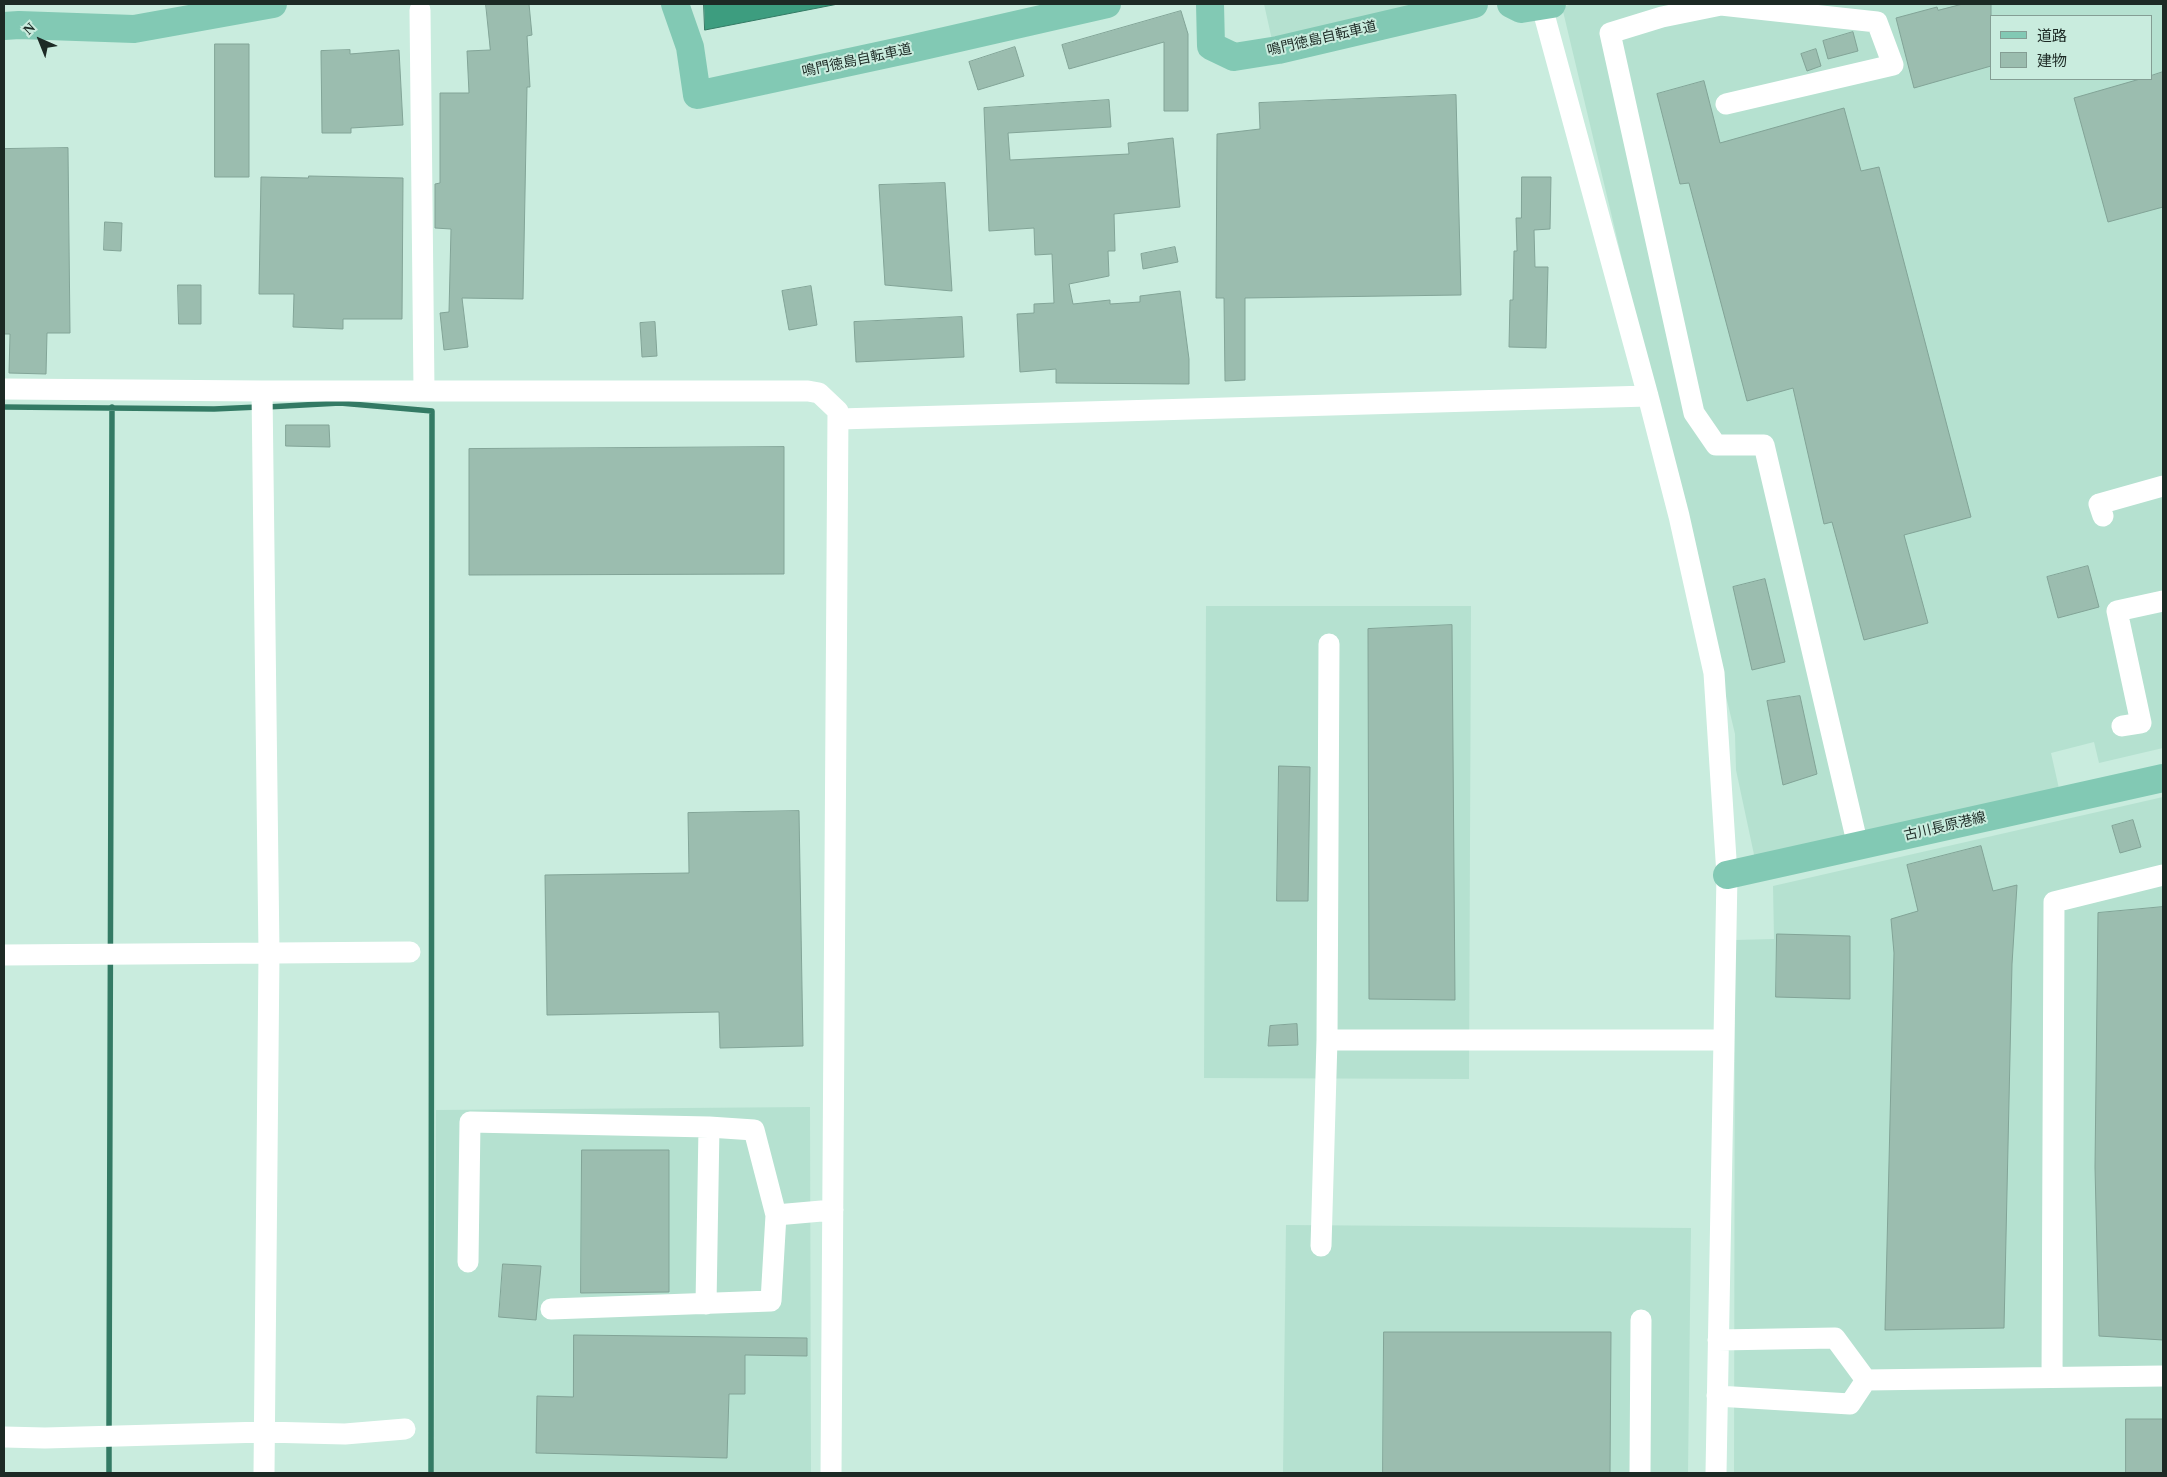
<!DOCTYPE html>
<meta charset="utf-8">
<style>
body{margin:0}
#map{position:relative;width:2167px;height:1477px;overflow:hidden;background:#c9ecde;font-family:"Times New Roman","Noto Sans JP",serif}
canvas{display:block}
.frame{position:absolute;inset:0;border:5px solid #1d2a25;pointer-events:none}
.legend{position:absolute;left:1990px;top:15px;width:162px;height:65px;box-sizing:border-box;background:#c9ecde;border:1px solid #849e94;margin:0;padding:6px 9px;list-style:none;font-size:15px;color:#1d2a25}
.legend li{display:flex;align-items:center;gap:10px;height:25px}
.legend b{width:25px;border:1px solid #849e94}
.north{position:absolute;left:15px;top:15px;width:50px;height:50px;-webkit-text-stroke:4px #c9ecde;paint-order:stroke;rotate:316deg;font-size:14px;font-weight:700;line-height:20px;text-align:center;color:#1d2a25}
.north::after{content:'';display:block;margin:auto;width:18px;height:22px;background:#1d2a25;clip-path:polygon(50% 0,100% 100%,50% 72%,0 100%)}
</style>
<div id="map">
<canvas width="2167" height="1477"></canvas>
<div class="frame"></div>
<ul class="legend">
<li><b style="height:6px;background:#82c9b4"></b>道路</li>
<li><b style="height:14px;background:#9bbdaf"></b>建物</li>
</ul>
<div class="north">N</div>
</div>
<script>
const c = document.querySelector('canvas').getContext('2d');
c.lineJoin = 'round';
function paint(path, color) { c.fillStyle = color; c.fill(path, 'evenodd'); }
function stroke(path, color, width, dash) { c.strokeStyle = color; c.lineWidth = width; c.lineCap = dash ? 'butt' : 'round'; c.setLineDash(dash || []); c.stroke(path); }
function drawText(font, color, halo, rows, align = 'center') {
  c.font = font + ' "Times New Roman","Noto Sans JP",serif'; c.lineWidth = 4; c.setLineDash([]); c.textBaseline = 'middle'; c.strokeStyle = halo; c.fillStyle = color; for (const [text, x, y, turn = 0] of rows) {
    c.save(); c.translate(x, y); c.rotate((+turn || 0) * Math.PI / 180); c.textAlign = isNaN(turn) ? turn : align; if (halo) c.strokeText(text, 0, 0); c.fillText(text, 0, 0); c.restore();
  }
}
const built = new Path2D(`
 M1264 4H1431L1272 40Z
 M1573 4H2163V748L2099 763 2094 742 2051 753 2060 793 1756 864 1736 770 1735 734 1562 7ZM1991 16H2151V79H1991Z
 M1206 606H1471L1469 1079 1204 1078Z
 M2163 797V1473H1734L1735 940 1774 939 1773 886Z
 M810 1107 811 1473H434L436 1110Z
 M1286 1225 1691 1228 1688 1473H1283Z`);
const water = new Path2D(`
 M704 4H838L705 30Z`);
const stream = new Path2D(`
 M4 407 214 409 258 407
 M267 407 340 403 432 411 431 1473
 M109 1431 112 407
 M109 1473V1440`);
const building = new Path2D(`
 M486 4H529L532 35 527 36 530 87H527L523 299 462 298 468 347 444 350 440 313 449 312 451 229 435 228V184L440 183V93H469L467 51 490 50Z
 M1963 4H1991V66L1914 88 1896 18 1937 7 1938 10Z
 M1181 11 1188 34V111H1164V42L1069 69 1062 45Z
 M1853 32 1858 51 1828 59 1823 41Z
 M215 44H249V177H215Z
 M1015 47 1024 76 978 90 969 62Z
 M1816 49 1821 66 1807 71 1801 54Z
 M350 50V54L399 50 403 125 351 128V133H322L321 51Z
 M2163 72V207L2108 222 2074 98 2140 79H2151V76Z
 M1704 81 1720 143 1844 108 1861 171 1879 167 1971 517 1904 535 1928 623 1864 640 1832 522 1824 524 1793 388 1747 401 1689 183 1680 184 1657 94Z
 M1456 95 1461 295 1245 298V380L1225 381 1224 298H1216L1217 134 1260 129 1259 103Z
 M1109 100 1111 127 1008 133 1010 160 1129 154 1128 143 1173 138 1180 207 1114 214 1115 251H1108L1109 276 1069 284 1073 304 1110 300V304L1140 302V296L1180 291 1189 359V384L1056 383V369L1020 372 1017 314 1034 313V304L1054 303 1052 254 1035 255 1034 228 989 231 984 108Z
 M68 148 70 333H47L46 374 9 373 10 334H4V149Z
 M309 176 403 178 402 319H343V329L293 327 294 294H259L261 177 308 178Z
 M1522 177H1551L1550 229 1534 230 1535 267H1548L1546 348 1509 347 1510 300H1513L1514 251H1517L1516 218H1521Z
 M945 183 952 291 885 285 879 185Z
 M105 222 122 223 121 251 104 250Z
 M1175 247 1178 262 1143 269 1141 254Z
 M178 285H201V324H179Z
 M811 286 817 325 789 330 782 291Z
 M962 317 964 357 856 362 854 322Z
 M655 322 657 356 642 357 640 323Z
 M286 425H329L330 447 286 446Z
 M784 447V574L469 575V449Z
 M2088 566 2099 607 2058 618 2047 577Z
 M1765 579 1785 662 1752 670 1733 587Z
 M1452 625 1455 1000 1369 999 1368 629Z
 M1800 696 1817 774 1783 785 1767 701Z
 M1279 766 1310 767 1308 901H1277Z
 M799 811 803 1046 720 1048 719 1012 547 1015 545 875 689 873 688 813Z
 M2133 820 2141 847 2120 853 2112 826Z
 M1981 846 1993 891 2017 885 2012 964 2004 1328 1885 1330 1894 953 1891 919 1918 911 1907 865Z
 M2163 907V1340L2099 1336 2095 1167 2098 913Z
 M1777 934 1850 936V999L1776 997Z
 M1297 1024 1298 1045 1268 1046 1270 1026Z
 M582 1150H669V1292L581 1293Z
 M503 1264 541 1266 536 1320 499 1317Z
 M1384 1332H1611L1610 1473H1383Z
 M574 1335 807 1338V1356L745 1355V1394H729L727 1458 536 1453 537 1396 573 1397Z
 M2126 1419H2163V1473H2126Z`);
const minor = new Path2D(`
 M1542 7 1648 396 1679 516 1714 673 1727 875 1716 1473
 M420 10 424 391
 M1726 104 1893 65 1877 22 1721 5 1662 17 1610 33 1694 413 1716 445H1764L1858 846
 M4 389 262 391H808L819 393 838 411 831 1473
 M262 391 269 953 264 1473
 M839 419 1648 396
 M2103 516 2099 504 2163 486
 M1329 644 1327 1040H1724
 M2122 726 2141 723 2117 611 2163 601
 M4 955 410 952
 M1321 1246 1327 1040
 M468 1262 470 1122 709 1127
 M706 1304 709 1127 754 1130 776 1215
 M551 1309 771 1301 776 1215 833 1210
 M1718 1340 1835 1338 1866 1380
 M2052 1377 2054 902 2163 875
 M1717 1396 1850 1404 1866 1380 2163 1376
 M4 1437 45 1438 264 1432 345 1434 405 1429
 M1640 1473 1641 1320`);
const major = new Path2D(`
 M675 4 690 47 697 95 910 49 1107 4
 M1210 4 1211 46 1234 57 1278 50 1474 4
 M1511 4 1521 9 1552 4
 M4 26 19 25 134 29 273 4
 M1727 875 2163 778`);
const streetNames = [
 ["鳴門徳島自転車道",1322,39,-13],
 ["鳴門徳島自転車道",857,61,-12],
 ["古川長原港線",1945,827,-13]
];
paint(built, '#b5e1d0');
paint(water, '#3d9d7f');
stroke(water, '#337a64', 1);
stroke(stream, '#337a64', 5.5);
paint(building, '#9bbdaf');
stroke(building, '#82a497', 1);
stroke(minor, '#fff', 21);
stroke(major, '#82c9b4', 28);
drawText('14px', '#1d2a25', '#c9ecde', streetNames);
</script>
